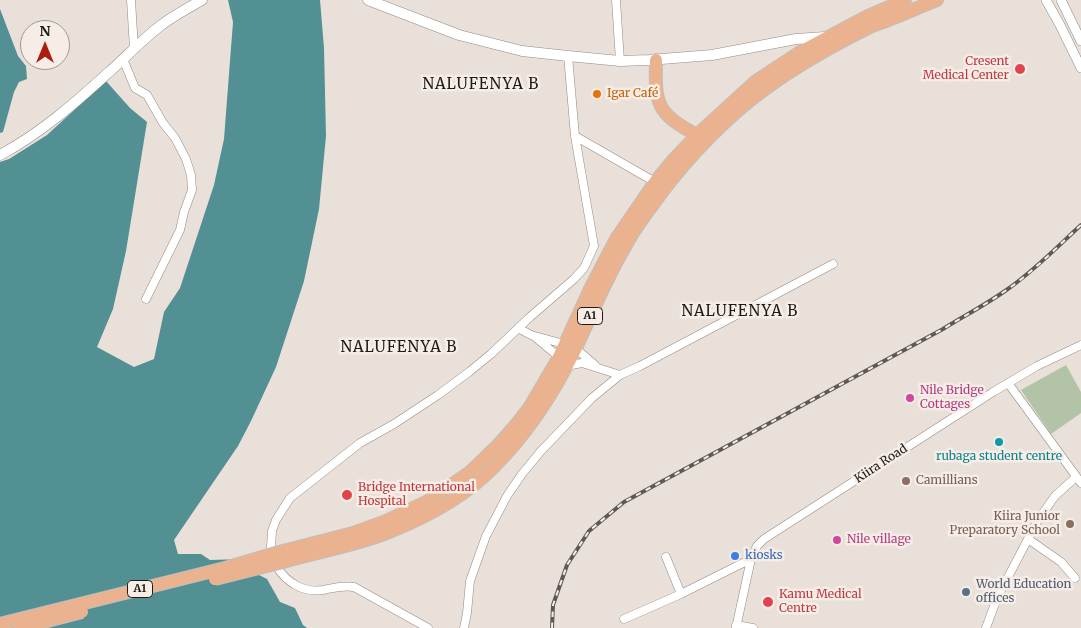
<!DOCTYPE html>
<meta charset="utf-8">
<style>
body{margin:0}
#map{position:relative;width:1081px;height:628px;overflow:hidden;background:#e9e0d9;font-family:Merriweather,serif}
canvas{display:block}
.north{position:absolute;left:20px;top:20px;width:50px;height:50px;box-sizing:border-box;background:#f6ede6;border:1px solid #9f9994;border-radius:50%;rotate:0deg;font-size:14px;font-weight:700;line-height:20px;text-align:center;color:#1d1a18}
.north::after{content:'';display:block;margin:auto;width:18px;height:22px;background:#ad1d0f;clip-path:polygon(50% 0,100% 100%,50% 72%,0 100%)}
</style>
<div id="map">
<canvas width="1081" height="628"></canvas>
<div class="north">N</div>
</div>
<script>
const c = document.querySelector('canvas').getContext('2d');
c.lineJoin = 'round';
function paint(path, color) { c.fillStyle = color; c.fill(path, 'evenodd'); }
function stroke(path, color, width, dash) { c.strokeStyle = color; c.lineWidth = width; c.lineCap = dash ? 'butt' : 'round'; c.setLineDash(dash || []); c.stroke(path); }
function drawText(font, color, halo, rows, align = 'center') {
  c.font = font + ' Merriweather,serif'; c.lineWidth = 5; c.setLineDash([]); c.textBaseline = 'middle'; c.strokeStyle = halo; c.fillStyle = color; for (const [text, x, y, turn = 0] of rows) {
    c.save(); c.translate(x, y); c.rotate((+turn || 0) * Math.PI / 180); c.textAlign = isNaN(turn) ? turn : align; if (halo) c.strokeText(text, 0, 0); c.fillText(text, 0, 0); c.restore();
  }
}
const green = new Path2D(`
 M1066 365 1081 392V413L1051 434 1021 390Z`);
const water = new Path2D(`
 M228 0H320L324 48 326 136 319 209 304 281 276 367 251 421 238 446 174 540 178 554H201L210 560 244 559 252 565 259 575 267 579 280 602 295 608 303 625 307 628H0V162L9 159 47 135 106 81 130 108 147 122 126 251 113 309 97 347 134 367 154 359 164 312 180 288 214 185 224 139 233 22Z
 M0 9 18 56 26 66 27 79 19 82 14 92 3 132 0 133Z`);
const minor = new Path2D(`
 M131 0 134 49
 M616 0 620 61
 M123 59 135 88 147 95 163 123 175 138 186 159 191 175 192 190 184 212 180 230 146 299
 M575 136 655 182
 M518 328 531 335 564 344
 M535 337 559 357
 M575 348 595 365
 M566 366 582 363 620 375
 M1008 383 1081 483
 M1028 539 1061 562 1075 578
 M271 547 272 531 276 520 290 498 360 443 394 424 438 395 469 372 491 354 530 317 574 279 584 268 594 246 575 136 568 56
 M666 557 681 594
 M277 567C287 583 304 593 323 590 334 588 343 585 354 587L428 628
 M624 619 681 594 751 559
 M736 625 753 628
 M464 628 467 613 470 581 486 536 507 496 522 474 541 451 592 398 620 375 640 366 833 264
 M736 628 751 559 757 546 764 539 993 392 1037 366 1081 345
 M986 628 997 598 1038 520 1055 496 1076 477`);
const tertiary = new Path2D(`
 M1046 0 1060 25 1081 68
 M1061 0 1081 41`);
const secondary = new Path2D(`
 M368 0 459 35 522 51 568 56 620 61 649 60 712 55 796 39 825 37
 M0 155C41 133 75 103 109 72 126 57 142 40 160 26 173 16 188 8 202 0`);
const trunk = new Path2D(`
 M656 60C655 104 656 113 697 135
 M279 552 353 533 386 521 428 501 470 472 499 444 514 427 529 408 559 357 590 289 616 239 655 182 674 159 697 135 756 81 800 52 868 16 905 0
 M283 562C317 552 354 546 387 533 425 518 466 496 494 467 528 433 555 391 576 348 592 314 606 279 625 247 635 227 650 209 663 191 690 155 729 115 765 89 798 65 834 45 870 27 877 24 884 22 891 19 906 13 922 6 937 0`);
const rail = new Path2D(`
 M552 628 553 605 567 565 589 531 624 502 943 329C964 316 985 305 1005 291 1033 272 1057 247 1081 225`);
const trunkBridge = new Path2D(`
 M215 579 283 562
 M0 624 225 568 279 552
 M20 628 82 612`);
const markers = [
 [1020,69,6,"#e0444e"],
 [597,94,5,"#e8710a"],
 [910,398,5,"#d1479c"],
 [999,442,5,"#0f9aa8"],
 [906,481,5,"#8d6e63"],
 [347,495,6,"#e0444e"],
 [1070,524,5,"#8d6e63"],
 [837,540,5,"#d1479c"],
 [735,556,5,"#3f7fe0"],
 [966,592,5,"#5c6f8a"],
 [768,602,6,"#e0444e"]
];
const shields = [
 [590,316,25],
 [140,589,25]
];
const shieldNames = [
 ["A1",590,316],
 ["A1",140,589]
];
const healthNames = [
 ["Cresent",1009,62,"right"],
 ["Medical Center",1009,76,"right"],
 ["Bridge International",358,488],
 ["Hospital",358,502],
 ["Kamu Medical",779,595],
 ["Centre",779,609]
];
const foodNames = [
 ["Igar Café",607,94]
];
const hotelNames = [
 ["Nile Bridge",920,391],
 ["Cottages",920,405],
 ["Nile village",847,540]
];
const cultureNames = [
 ["rubaga student centre",999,457]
];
const streetNames = [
 ["Kiira Road",881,464,-33]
];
const educationNames = [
 ["Camillians",916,481],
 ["Kiira Junior",1060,517,"right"],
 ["Preparatory School",1060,531,"right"]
];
const shopNames = [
 ["kiosks",745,556]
];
const serviceNames = [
 ["World Education",976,585],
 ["offices",976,599]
];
const quarterNames = [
 ["NALUFENYA B",481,85],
 ["NALUFENYA B",740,312],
 ["NALUFENYA B",399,348]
];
paint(green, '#b2c3a8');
paint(water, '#529093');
stroke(minor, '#928a84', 9);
stroke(tertiary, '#928a84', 10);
stroke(secondary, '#928a84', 11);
stroke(trunk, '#c0bfbe', 14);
stroke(minor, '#fff', 8);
stroke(tertiary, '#fff', 9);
stroke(secondary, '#fff', 10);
stroke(trunk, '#ebb28f', 12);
stroke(rail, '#5e5955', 4);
stroke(rail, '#f6ede6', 2, [5.5]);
stroke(trunkBridge, '#c0bfbe', 14, []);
stroke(trunkBridge, '#ebb28f', 12);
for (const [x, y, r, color] of markers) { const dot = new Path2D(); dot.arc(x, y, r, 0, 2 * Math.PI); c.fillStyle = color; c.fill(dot); stroke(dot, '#f6ede6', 2); }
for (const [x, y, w] of shields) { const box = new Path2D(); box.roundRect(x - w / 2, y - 8.5, w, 17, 4); c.fillStyle = '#f6ede6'; c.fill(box); stroke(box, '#1d1a18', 1); }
drawText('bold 11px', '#1d1a18', null, shieldNames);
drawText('12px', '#be3a42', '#f6ede6', healthNames, 'left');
drawText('12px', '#c56008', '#f6ede6', foodNames, 'left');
drawText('12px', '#b23c85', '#f6ede6', hotelNames, 'left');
drawText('12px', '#0d838f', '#f6ede6', cultureNames);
drawText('12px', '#1d1a18', '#f6ede6', streetNames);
drawText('12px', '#785e54', '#f6ede6', educationNames, 'left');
drawText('12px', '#366cbe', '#f6ede6', shopNames, 'left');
drawText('12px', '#4e5e75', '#f6ede6', serviceNames, 'left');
c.letterSpacing = '1px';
drawText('15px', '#1d1a18', '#f6ede6', quarterNames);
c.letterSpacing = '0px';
</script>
